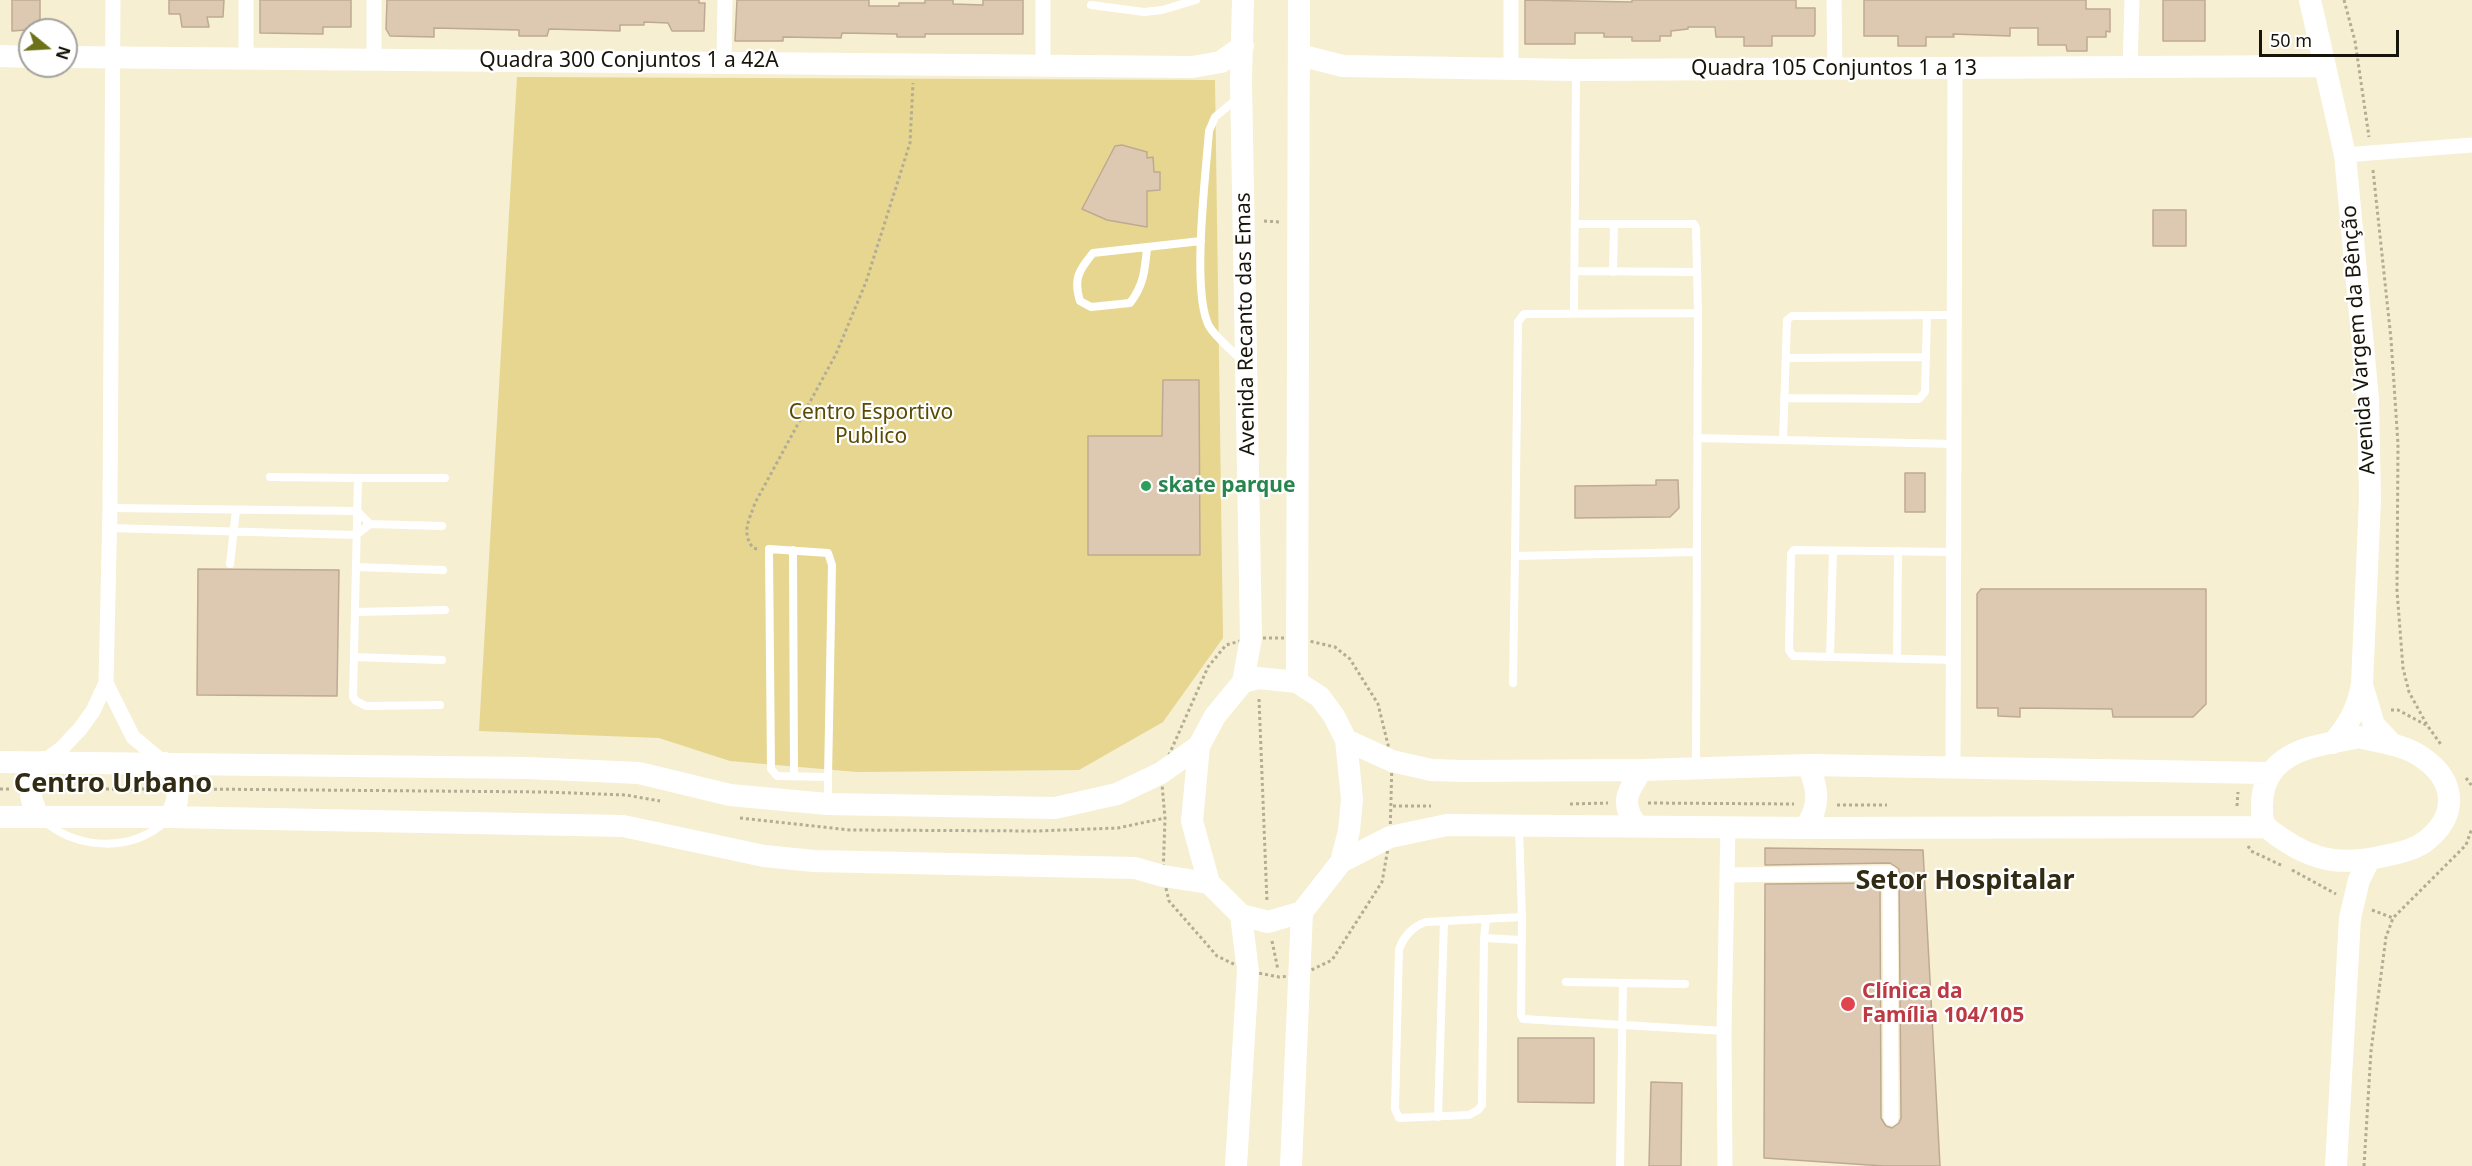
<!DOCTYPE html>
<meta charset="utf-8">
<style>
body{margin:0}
#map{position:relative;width:2472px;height:1166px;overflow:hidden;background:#f6efd1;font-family:"Noto Sans",sans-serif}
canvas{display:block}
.north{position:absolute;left:18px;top:18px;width:60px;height:60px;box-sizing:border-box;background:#fff;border:2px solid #a2a19d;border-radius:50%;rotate:108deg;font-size:16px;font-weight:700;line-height:24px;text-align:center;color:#17150a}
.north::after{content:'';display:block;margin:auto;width:21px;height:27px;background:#6d7219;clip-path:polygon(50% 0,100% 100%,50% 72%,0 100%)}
.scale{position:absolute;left:2259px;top:30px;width:140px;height:27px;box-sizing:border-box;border:3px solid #17150a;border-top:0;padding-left:8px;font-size:18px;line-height:21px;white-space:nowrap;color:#17150a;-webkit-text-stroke:4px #fff;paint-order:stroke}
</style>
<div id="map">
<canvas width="2472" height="1166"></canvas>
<div class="north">N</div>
<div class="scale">50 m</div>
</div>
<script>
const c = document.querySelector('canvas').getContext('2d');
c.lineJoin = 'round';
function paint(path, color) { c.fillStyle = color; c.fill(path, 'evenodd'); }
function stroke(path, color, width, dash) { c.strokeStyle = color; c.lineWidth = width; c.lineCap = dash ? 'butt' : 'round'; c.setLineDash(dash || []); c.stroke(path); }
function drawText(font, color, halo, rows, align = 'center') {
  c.font = font + ' "Noto Sans",sans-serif'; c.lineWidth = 4.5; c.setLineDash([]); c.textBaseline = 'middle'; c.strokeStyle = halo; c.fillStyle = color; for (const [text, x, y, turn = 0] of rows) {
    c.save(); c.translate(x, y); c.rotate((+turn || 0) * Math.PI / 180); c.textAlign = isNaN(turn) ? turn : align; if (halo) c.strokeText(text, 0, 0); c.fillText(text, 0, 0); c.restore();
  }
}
const green = new Path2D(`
 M517 77 1215 80 1223 638 1163 722 1079 770 857 772 730 761 659 738 479 731Z`);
const building = new Path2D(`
 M12 0H40V29L12 31Z
 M169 0H224L223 17H207L209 27H182L180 14H169Z
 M260 0H351V27H323V34L260 33Z
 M387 0H699V3H705L704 31H672L668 23 644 22V25H620V31L549 29 547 36H519V30L434 28V37L390 36 386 29Z
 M737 0H869V6H899V3H925V0H953V4L983 5V0H1023V34H925V37H897V34L842 33 841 38 783 37V41H735Z
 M1525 0 1632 2V0H1796V8H1815V34L1814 36H1772V46H1744V37H1716L1715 27H1688V29L1671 31V36H1660V41H1632V37H1604V33H1575V44H1525Z
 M1864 0H2086V9H2110V32L2106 31V37H2087V51H2067L2066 45H2038V28H2010V36L1953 34 1954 37H1926V46H1898V36H1864Z
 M2163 0H2205V41H2163Z
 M1122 145 1147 152V158L1153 157 1154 172H1160V190L1147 191V227L1107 220 1082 209 1115 146Z
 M2153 210H2186V246H2153Z
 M1163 380H1199L1200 555H1088V436H1162Z
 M1905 473H1925V512H1905Z
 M1656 480H1678L1679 508 1670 517 1575 518V486L1656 485Z
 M198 569 339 570 337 696 197 695Z
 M1981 589H2206V704L2193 717H2113L2112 709 2020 708V717L1998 716V708H1977V594Z
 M1765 848 1923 850 1940 1166H1884L1764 1158 1765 884 1880 883 1881 1118 1886 1126 1892 1128 1899 1123 1901 1118 1899 869 1890 863 1765 865Z
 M1518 1038H1594V1103L1518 1102Z
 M1651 1082 1682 1083 1681 1166H1649Z`);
const path = new Path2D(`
 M2344 0 2355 41 2369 137
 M2373 170 2391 339 2398 444 2397 591 2403 668 2409 692 2427 725 2442 746
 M1264 221 1279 222
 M757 549 753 548C741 532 749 521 755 503L836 354 866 282 910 143 913 83
 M1251 638H1296L1335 647 1350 659 1378 704 1392 761 1390 837 1382 882 1332 960 1301 975 1279 977 1248 971 1217 956 1169 901 1163 876 1165 818 1161 773 1208 667 1226 645Z
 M1259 699 1267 902
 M2391 710H2398L2426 725
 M2466 778 2472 786
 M0 789H10
 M52 789H157
 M196 789 545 792 626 795 660 801
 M1648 803 1794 804
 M1570 804 1608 803
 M1837 805H1887
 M1393 806H1431
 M2237 806 2238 792
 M740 818 850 830 1036 831 1118 828 1165 818
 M2248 846 2251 851 2283 866
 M2292 870 2336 894
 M2372 910 2393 918
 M1272 941 1278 970
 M2364 1166 2371 1051 2386 937 2393 918 2466 845 2472 828`);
const lane = new Path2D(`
 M1091 5 1144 12 1162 10 1196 0
 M1238 98 1215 117 1209 131C1206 173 1191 292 1209 326 1216 338 1232 350 1241 360
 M1575 224H1694L1696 228 1698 313
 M1147 248C1145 269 1144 285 1130 303L1091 307 1080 301C1073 279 1079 270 1093 253L1201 241
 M1574 271 1697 272
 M1613 272 1614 224
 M1574 312 1576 74
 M1786 358 1926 357
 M1784 398 1919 399 1925 392 1927 315
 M1697 438 1953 444
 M1783 440 1787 320 1792 316 1953 315
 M270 477 358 478
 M110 508 357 511 370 524
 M110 528 356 535 370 524 442 526
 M793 550 794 776
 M1695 552 1515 556 1518 322 1524 314 1698 313 1696 766
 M230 564 236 510
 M356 567 443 570
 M355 612 445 610
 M354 657 442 660
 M1830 657 1833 551
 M1897 659 1898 551
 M1953 660 1793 656 1789 650 1791 554 1794 550 1953 552
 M1513 683 1515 556
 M440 705 366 706 356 701 353 697 358 478H445
 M828 803V777L832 565 828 553 769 549 771 769 777 776 828 777
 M45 822C80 850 132 852 166 821
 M1519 828 1522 917 1521 1015 1523 1019 1724 1031
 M1484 938 1486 919
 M1521 940 1484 938 1482 1105 1478 1110 1469 1115 1399 1118 1395 1109 1399 950C1403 937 1413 926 1426 922L1522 917
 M1566 982 1685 984
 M1438 1117 1444 921
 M1620 1166 1623 984`);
const street = new Path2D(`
 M246 0V58
 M374 0V60
 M1043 0V65
 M1511 0V68
 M1834 0 1835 69
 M724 61 725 0
 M2130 68 2132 0
 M2345 155 2472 145
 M106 683 133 737 164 763
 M43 762 62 748 80 729 93 711 106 683 110 508 113 0
 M1953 769 1955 68
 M1728 875 1890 873 1891 1118
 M1725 1166 1724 1031 1728 827`);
const secondary = new Path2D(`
 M2310 0 2345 155 2368 399 2370 499 2362 684C2358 708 2349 724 2333 743
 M1299 55 1343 66 1576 70 2325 66
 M0 56 30 57
 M66 57 1192 67 1221 62 1243 46
 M1258 678 1297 682 1320 697 1334 716 1346 740 1352 799 1349 831 1341 862 1302 912 1268 922 1241 915 1209 883 1192 821 1199 746 1215 716 1243 682Z
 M1243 682 1251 638 1241 81 1243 0
 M1297 682 1299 0
 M2362 685 2374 725 2393 745
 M2358 737C2379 742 2406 745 2423 758 2456 781 2458 815 2427 840 2416 849 2403 852 2389 855 2347 865 2318 864 2281 838 2277 835 2270 831 2267 827 2261 821 2262 813 2262 806 2262 774 2280 757 2309 748 2325 743 2342 741 2358 737Z
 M1346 740 1392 761 1431 770 1463 771 1642 770 1808 765 2268 773
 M0 762 528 768 639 773 730 795 827 804 1055 808 1117 794 1161 773 1199 746
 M164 763C178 781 183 797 170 817
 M0 817H170L623 826 764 856 814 861 1135 868 1163 876 1209 883
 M39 817C27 796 28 781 43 762
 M1637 825C1619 804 1628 790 1642 770
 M1805 828C1821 806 1818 788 1808 765
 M1341 862 1390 837 1447 825 1805 828 2266 827
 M1236 1166 1248 971 1241 915
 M1291 1166 1302 912
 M2336 1166 2350 918 2359 880 2369 860`);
const markers = [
 [1146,486,6,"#2e9e5b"],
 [1848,1004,8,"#e0444e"]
];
const streetNames = [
 ["Quadra 300 Conjuntos 1 a 42A",629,61],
 ["Quadra 105 Conjuntos 1 a 13",1834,69],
 ["Avenida Recanto das Emas",1246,324,-91],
 ["Avenida Vargem da Bênção",2359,340,-94]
];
const parkNames = [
 ["Centro Esportivo",871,413],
 ["Publico",871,437]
];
const leisureNames = [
 ["skate parque",1158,486]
];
const healthNames = [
 ["Clínica da",1862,992],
 ["Família 104/105",1862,1016]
];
const districtNames = [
 ["Centro Urbano",113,784],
 ["Setor Hospitalar",1965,881]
];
paint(green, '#e6d690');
paint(building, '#ddc9b1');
stroke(building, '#beaa93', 1.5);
stroke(path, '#b3ad95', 3, [3, 3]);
stroke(lane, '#fff', 8);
stroke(street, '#fff', 15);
stroke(secondary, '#fff', 22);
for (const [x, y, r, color] of markers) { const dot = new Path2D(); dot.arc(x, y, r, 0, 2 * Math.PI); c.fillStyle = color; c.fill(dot); stroke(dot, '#fff', 2); }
drawText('21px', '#17150a', '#fff', streetNames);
drawText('21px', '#584a04', '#fff', parkNames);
drawText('bold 21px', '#27864d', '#fff', leisureNames, 'left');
drawText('bold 21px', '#be3a42', '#fff', healthNames, 'left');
drawText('bold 27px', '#312b13', '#fff', districtNames);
</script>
